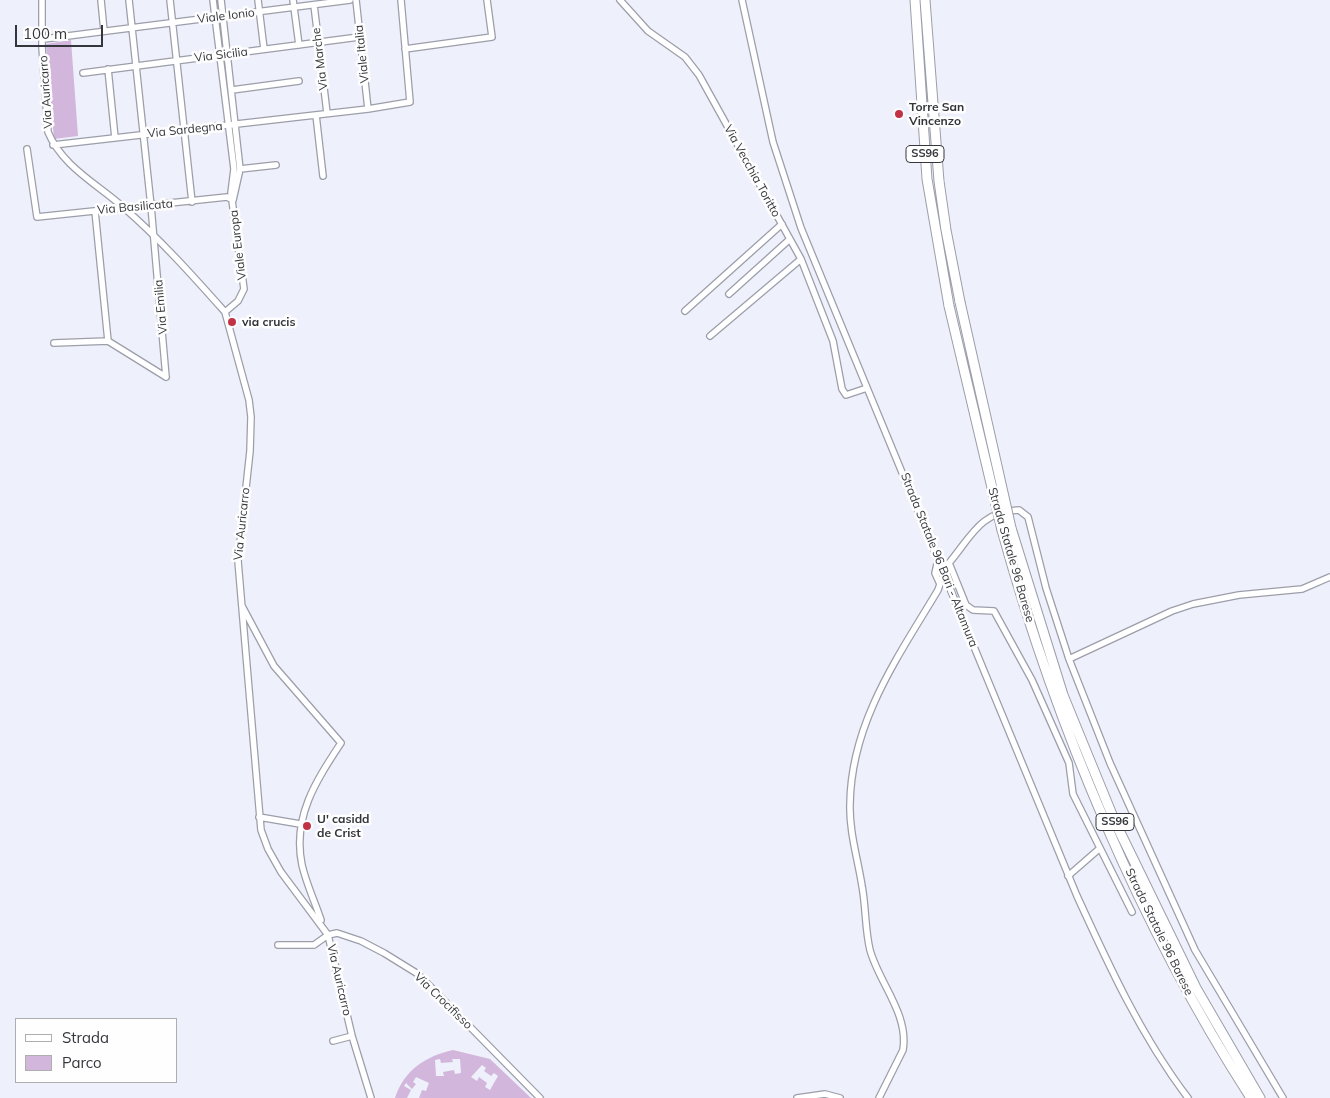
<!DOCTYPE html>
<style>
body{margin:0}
#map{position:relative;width:1330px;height:1098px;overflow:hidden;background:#eef0fc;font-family:Mulish,sans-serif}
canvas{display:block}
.legend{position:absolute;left:15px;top:1018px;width:162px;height:65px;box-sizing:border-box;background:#fefefe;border:1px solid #aeaeb0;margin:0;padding:6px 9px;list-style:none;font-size:15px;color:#35363b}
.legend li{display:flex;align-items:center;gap:10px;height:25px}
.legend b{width:25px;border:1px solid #aeaeb0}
.scale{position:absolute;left:15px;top:25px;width:88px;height:22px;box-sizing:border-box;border:2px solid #35363b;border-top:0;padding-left:6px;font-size:15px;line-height:18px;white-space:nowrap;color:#35363b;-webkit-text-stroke:4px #fefefe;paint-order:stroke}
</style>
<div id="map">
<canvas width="1330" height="1098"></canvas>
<ul class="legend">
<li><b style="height:6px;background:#fff"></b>Strada</li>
<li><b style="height:14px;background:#d3b6db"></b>Parco</li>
</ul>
<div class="scale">100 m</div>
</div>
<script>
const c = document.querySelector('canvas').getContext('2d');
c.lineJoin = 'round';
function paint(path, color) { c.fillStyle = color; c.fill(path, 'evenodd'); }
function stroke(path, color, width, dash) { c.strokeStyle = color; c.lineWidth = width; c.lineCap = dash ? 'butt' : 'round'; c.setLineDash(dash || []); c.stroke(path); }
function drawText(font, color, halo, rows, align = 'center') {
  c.font = font + ' Mulish,sans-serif'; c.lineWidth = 5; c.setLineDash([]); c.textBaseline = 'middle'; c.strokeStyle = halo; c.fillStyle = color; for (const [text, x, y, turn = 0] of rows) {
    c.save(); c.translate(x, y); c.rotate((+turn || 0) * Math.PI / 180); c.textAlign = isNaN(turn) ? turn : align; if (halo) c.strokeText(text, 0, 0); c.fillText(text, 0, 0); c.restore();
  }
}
const green = new Path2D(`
 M71 40 78 136 54 139 46 44Z
 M453 1050 490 1059 531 1098H419L422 1090 426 1091 429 1083 416 1077 413 1082 416 1084 412 1089 406 1083 404 1086 411 1090 407 1098H395C404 1070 426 1056 453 1050ZM440 1059 441 1063 453 1062 452 1059H460L461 1073 455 1074 454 1070 443 1072 444 1076H436L435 1060ZM482 1065 486 1068 484 1071 491 1076 494 1073 498 1076 490 1090 485 1087 487 1083 479 1077 477 1081 471 1077Z`);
const minor = new Path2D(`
 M42 0V47L48 132C62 166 97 184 123 207 160 239 193 276 225 312L249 400 251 417 250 451 238 561 261 830 268 849 281 872 328 935 352 1036 371 1098
 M101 0 104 31
 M129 0 151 206 166 377
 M170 0 192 202
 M213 0 234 169 231 193 244 289 238 301 225 312
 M221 0 240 169 233 200
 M258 0 264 49
 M293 0 299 45
 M356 0 368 109
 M620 0 648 31 685 57 699 75 801 259 833 341 842 389 846 395 867 388
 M742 0 773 142 801 228 1077 896C1109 966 1141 1036 1188 1098
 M314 5 327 113
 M44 39 350 0
 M405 49 492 37 487 0
 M108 69 115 138
 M83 73 359 37
 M232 90 299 81
 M316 115 323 176
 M53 145 368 109 410 102 401 0
 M27 149 37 217 227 197 233 200
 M240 169 276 165
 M729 294 790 239
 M685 311 782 224
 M710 336 801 259
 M108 341 166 377
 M54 343 108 341 95 211
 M949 563C971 537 980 511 1019 510L1028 517 1046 588 1069 659 1110 763 1195 950 1283 1098
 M946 565 949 563 966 605 973 610 994 611 1032 680 1069 763 1073 794 1132 912
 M242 606 274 666 341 743C316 781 292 817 302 865 306 883 315 902 321 920
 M1069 659 1172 611 1193 604 1239 595 1302 589 1330 577
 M259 817 300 824
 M1068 876 1099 849
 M278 945H314L328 935 337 933 361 941 384 953 418 974 540 1098
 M333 1041 352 1036
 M797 1098 825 1094 840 1098
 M879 1098 903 1050C909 1014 879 983 870 950 865 930 866 907 862 886 858 860 849 831 850 804 851 722 898 657 938 590L940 584 935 573 938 560`);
const highway = new Path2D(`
 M915 0 927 179 949 306
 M925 0 939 181 946 230 960 302
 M1011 528 1063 695 1115 822 1196 988 1260 1098
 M1002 530C1056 725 1141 928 1251 1098`);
const highwayBridge = new Path2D(`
 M960 302 1011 528
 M949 306 1002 530`);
const markers = [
 [899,114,5,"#c23245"],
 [232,322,5,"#c23245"],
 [307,826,5,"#c23245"]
];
const shields = [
 [925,154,38],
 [1115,822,38]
];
const shieldNames = [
 ["SS96",925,154],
 ["SS96",1115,822]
];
const streetNames = [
 ["Viale Ionio",226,16,-7],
 ["Viale Italia",362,54,-96],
 ["Via Sicilia",221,55,-7],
 ["Via Marche",320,59,-97],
 ["Via Auricarro",46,92,-94],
 ["Via Sardegna",185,130,-6],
 ["Via Vecchia Toritto",752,171,61],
 ["Via Basilicata",135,207,-5],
 ["Viale Europa",238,245,-97],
 ["Via Emilia",161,307,-95],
 ["Via Auricarro",242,524,-84],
 ["Strada Statale 96 Barese",1011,555,74],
 ["Strada Statale 96 Bari - Altamura",939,560,68],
 ["Strada Statale 96 Barese",1159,932,64],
 ["Via Auricarro",339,980,77],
 ["Via Crocifisso",443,1001,44]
];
const poiNames = [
 ["Torre San",909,107],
 ["Vincenzo",909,121],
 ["via crucis",242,322],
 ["U' casidd",317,819],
 ["de Crist",317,833]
];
paint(green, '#d3b6db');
stroke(minor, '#9c9ea9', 8);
stroke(highway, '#9c9ea9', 11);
stroke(minor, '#fff', 5.5);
stroke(highway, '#fff', 9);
stroke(highwayBridge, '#9c9ea9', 11, []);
stroke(highwayBridge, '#fff', 9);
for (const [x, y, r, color] of markers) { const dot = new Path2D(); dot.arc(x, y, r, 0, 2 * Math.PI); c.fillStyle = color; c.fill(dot); stroke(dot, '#fefefe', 2); }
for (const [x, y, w] of shields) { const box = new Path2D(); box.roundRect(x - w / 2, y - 8.5, w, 17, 4); c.fillStyle = '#fefefe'; c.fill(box); stroke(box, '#35363b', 1); }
drawText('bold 11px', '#35363b', null, shieldNames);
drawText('12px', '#35363b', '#fefefe', streetNames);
drawText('bold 12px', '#35363b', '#fefefe', poiNames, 'left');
</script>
